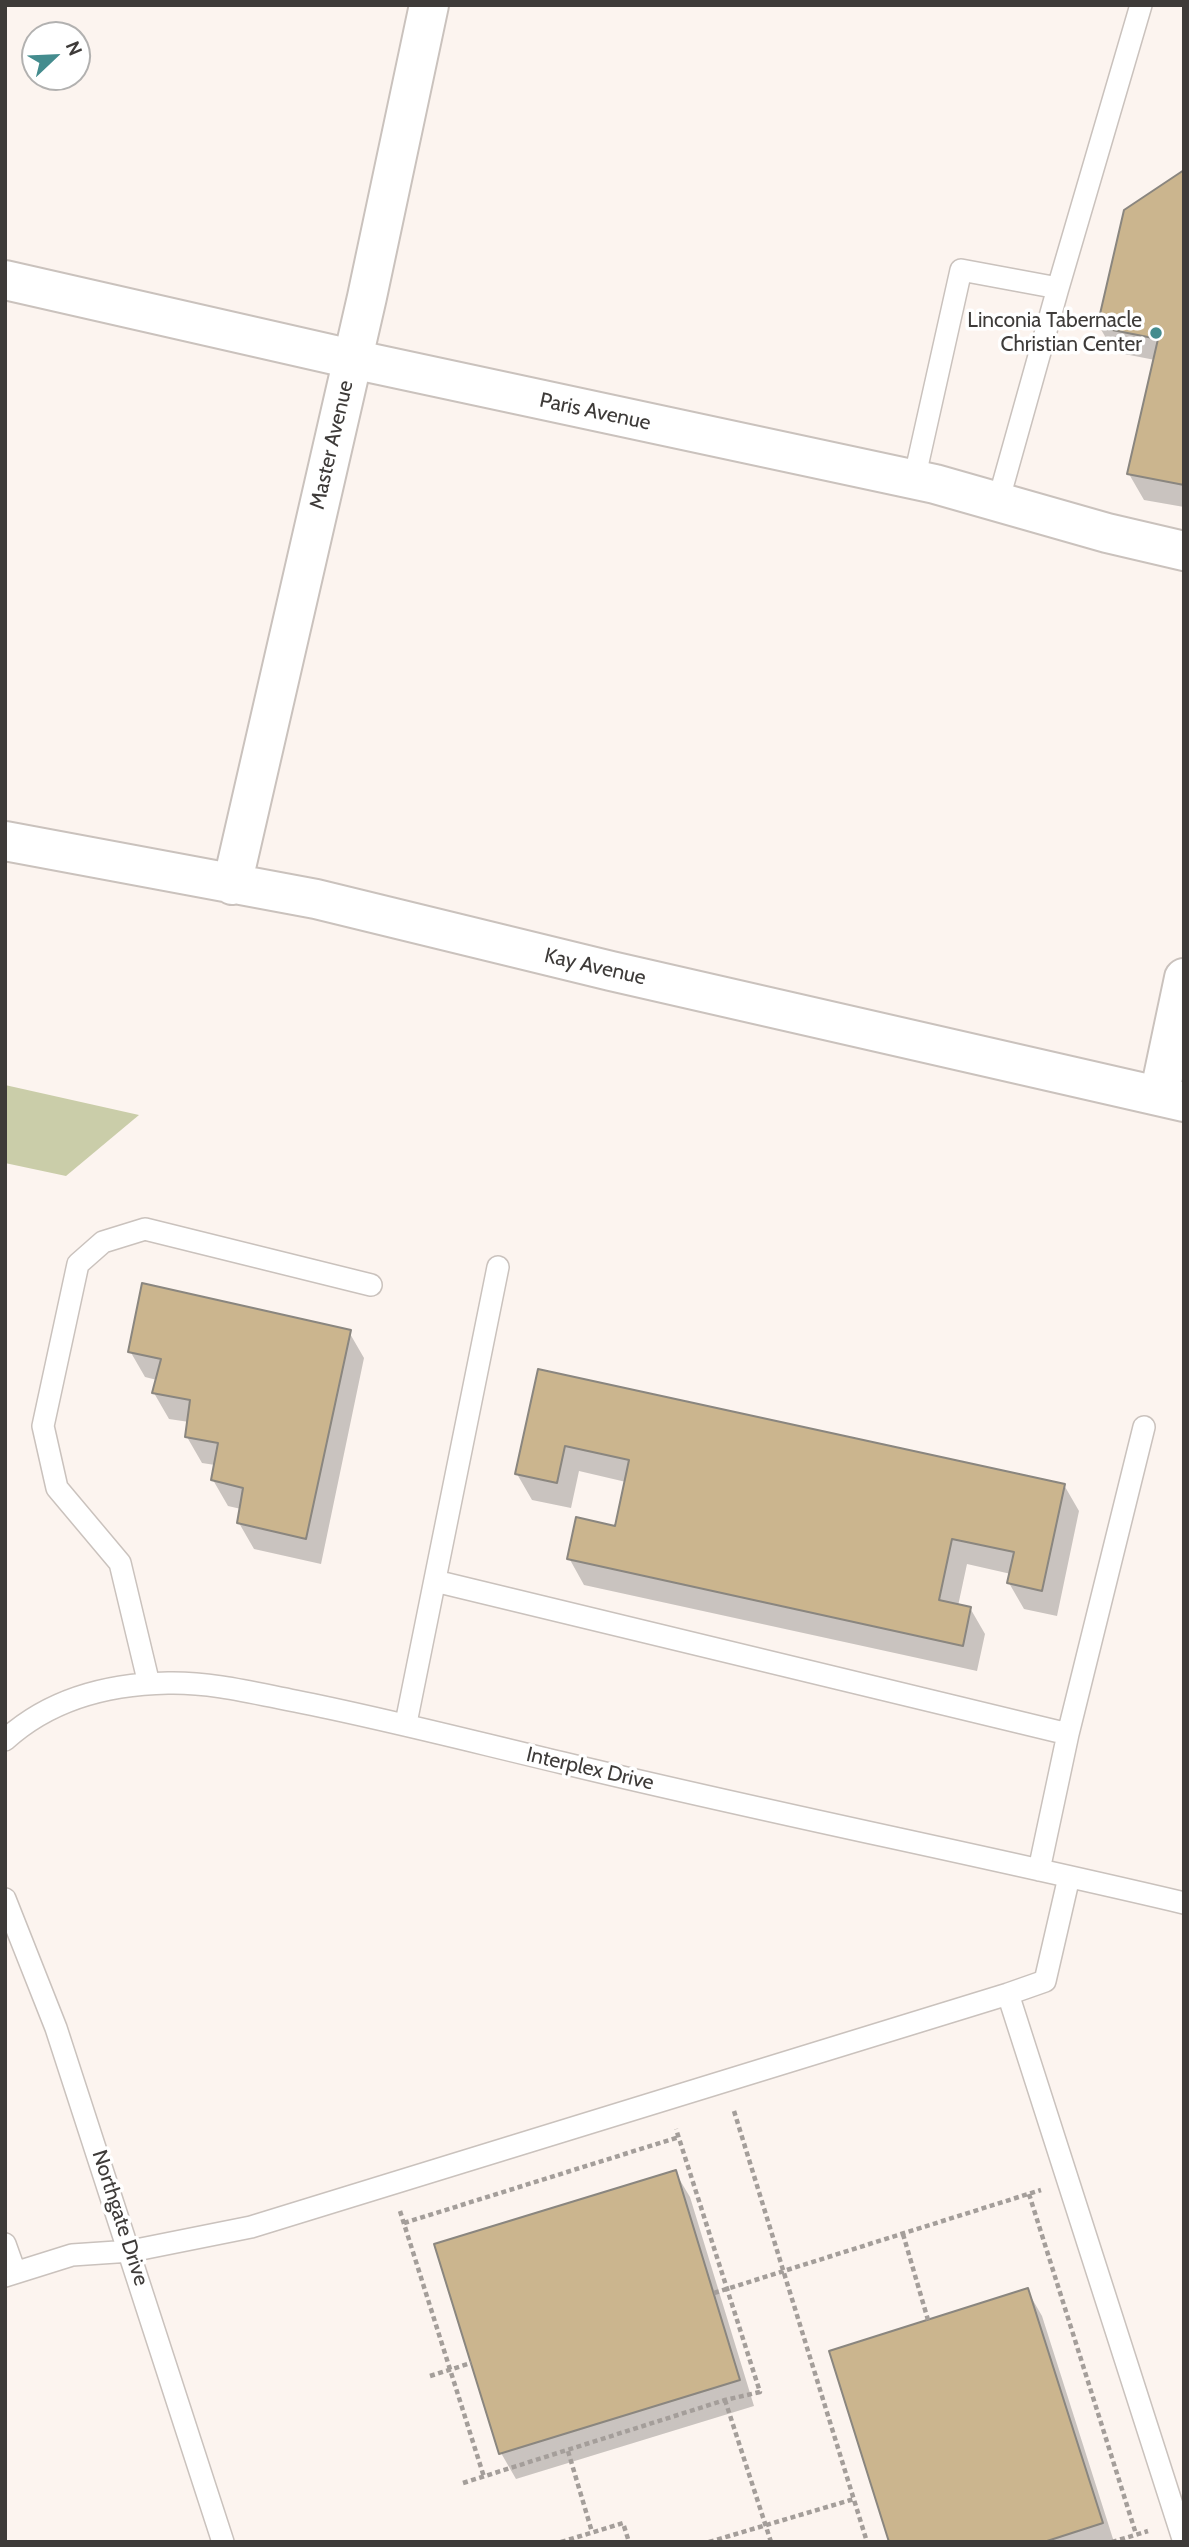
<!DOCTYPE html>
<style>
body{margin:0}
#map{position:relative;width:1189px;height:2547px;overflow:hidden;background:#fcf4ef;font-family:Cabin,sans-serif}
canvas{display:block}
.frame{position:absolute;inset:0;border:7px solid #3e3b39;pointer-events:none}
.north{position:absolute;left:21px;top:21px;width:70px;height:70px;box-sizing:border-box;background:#fff;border:2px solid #b2b1b0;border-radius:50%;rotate:67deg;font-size:19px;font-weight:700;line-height:28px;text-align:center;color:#3e3b39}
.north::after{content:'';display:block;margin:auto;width:24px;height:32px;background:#448c8e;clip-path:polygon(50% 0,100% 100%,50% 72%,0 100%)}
</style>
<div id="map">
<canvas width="1189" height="2547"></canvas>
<div class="frame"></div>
<div class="north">N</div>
</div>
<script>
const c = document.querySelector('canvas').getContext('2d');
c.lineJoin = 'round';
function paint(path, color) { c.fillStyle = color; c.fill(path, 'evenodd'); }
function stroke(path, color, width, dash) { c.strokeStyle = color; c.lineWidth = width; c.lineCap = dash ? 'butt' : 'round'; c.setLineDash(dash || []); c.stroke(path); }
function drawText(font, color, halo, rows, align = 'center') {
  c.font = font + ' Cabin,sans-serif'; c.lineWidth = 7; c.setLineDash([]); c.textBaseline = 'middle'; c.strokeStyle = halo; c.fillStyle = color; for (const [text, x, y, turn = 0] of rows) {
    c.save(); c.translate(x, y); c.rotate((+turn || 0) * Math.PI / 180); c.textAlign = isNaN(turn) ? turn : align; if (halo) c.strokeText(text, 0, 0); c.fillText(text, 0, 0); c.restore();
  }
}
const green = new Path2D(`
 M5 1085 139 1115 66 1176 5 1163Z`);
const shadow = new Path2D(`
 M1184 172V507L1144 500 1129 474 1155 360 1114 352 1099 326Z
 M349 1332 364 1358 321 1564 254 1549 239 1523 241 1509 228 1506 213 1480 215 1465 202 1463 187 1437 189 1422 169 1419 154 1393 157 1380 145 1377 130 1351Z
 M540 1371 1064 1485 1079 1511 1057 1616 1024 1609 1009 1583 1011 1574 967 1564 958 1606 970 1608 985 1634 977 1671 584 1585 569 1558 616 1528 626 1482 579 1471 571 1508 532 1500 517 1474Z
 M675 2172 690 2197 754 2406 516 2479 501 2453Z
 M1027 2290 1042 2316 1114 2542H891Z`);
const building = new Path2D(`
 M1184 170V485L1127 474 1158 339 1097 327 1124 210Z
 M142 1283 351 1330 306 1539 237 1523 243 1488 211 1480 218 1443 185 1437 190 1400 152 1393 161 1359 128 1352Z
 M538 1369 1065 1484 1042 1591 1007 1583 1014 1552 952 1539 939 1600 971 1607 963 1646 567 1559 576 1517 615 1526 629 1460 565 1446 557 1483 515 1474Z
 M676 2170 740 2380 499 2454 434 2244Z
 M1028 2288 1103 2523 1044 2542H889L829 2351Z`);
const path = new Path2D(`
 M734 2111 867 2542
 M1029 2194 1136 2534
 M400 2211 484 2477
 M404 2223 679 2137
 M903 2234 928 2320
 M714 2293 1041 2190
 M430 2376 471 2363
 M725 2400 771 2542
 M568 2451 592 2532
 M463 2483 725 2400 760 2392 676 2129
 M561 2542 623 2523 629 2542
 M709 2542 854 2499
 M1112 2542 1148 2531`);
const lane = new Path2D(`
 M1058 288 1141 5
 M914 480 961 270 1058 288 998 502
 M435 1581 1068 1734 1039 1870
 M149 1684 120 1563 57 1488 43 1426 78 1264 103 1242 145 1229 371 1285
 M406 1723 498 1267
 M1068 1734 1144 1427
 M5 1740C50 1699 109 1684 168 1683 211 1682 254 1693 295 1701 386 1719 474 1742 563 1763 769 1813 977 1854 1184 1903
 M5 1899 56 2028 223 2542
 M1008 1994 1045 1981 1069 1877
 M5 2244 15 2272
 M5 2276 72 2255 131 2251 251 2227 1008 1994 1184 2542`);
const street = new Path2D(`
 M5 280 352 359 935 484 1107 533 1184 551
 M5 841 316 899 611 971 1184 1102
 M232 885 367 297 429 5
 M1159 1096 1184 978`);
const markers = [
 [1156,333,7,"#448c8e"]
];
const poiNames = [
 ["Linconia Tabernacle",1142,321],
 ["Christian Center",1142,345]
];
const streetNames = [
 ["Paris Avenue",595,412,12],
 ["Master Avenue",332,445,-77],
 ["Kay Avenue",595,967,13],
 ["Interplex Drive",590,1769,13],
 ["Northgate Drive",120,2218,72]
];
paint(green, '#cacda9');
paint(shadow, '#0003');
paint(building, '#cbb58e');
stroke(building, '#8a867f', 2);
stroke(lane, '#cac2bd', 24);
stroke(street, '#cac2bd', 42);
stroke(path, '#a49e9a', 4.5, [5, 3.5]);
stroke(lane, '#fff', 21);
stroke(street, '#fff', 38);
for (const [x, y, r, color] of markers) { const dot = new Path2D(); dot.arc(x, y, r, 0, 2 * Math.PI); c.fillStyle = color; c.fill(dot); stroke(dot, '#fff', 2.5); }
drawText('21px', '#3e3b39', '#fff', poiNames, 'right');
drawText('21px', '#3e3b39', '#fff', streetNames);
</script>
